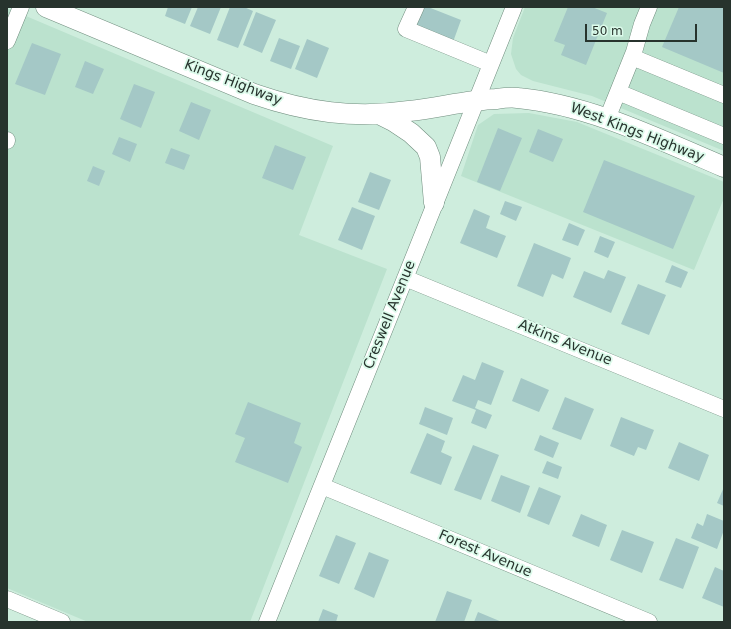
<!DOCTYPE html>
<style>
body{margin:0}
#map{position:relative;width:731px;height:629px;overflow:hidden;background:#ceeddd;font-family:"DejaVu Sans",sans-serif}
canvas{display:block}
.frame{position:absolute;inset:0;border:8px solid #27332d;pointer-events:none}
.scale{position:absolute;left:585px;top:24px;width:112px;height:18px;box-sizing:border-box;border:2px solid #27332d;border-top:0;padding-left:5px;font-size:12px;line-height:14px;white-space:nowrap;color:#27332d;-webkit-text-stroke:3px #dbfaea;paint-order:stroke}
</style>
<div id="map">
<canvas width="731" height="629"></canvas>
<div class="frame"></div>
<div class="scale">50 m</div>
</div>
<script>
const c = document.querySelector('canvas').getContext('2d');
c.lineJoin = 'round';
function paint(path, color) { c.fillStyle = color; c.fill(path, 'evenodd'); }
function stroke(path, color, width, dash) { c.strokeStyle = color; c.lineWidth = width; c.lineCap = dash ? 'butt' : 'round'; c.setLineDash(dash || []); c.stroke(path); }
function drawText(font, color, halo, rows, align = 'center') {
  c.font = font + ' "DejaVu Sans",sans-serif'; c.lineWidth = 3.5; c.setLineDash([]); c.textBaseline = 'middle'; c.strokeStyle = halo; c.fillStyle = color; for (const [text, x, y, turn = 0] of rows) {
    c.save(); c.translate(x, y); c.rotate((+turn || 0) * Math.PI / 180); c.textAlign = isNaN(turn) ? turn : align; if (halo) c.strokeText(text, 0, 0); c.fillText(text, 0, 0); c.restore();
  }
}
const built = new Path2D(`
 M525 7H724V151L592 96 533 81 521 75 516 69 511 54 513 38Z
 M7 8 333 146 299 235 387 269 250 622H88L7 588Z
 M529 113 577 122 724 182V198L694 270 461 176 478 125 494 114Z`);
const building = new Path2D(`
 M168 7H192L185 24 165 16Z
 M198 7H221L210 34 190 26Z
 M230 7H244L253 11 238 48 217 40Z
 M421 7H428L461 20 453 42 414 26Z
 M568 7H592L607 13 586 65 561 55 565 45 554 41Z
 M679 7H724V73L662 47Z
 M256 12 276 20 262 53 243 45Z
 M279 38 300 46 291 69 270 61Z
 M307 39 329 48 317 78 295 69Z
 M32 43 61 54 45 95 15 84Z
 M85 61 104 69 93 94 75 87Z
 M134 84 155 92 141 128 120 119Z
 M191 102 211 110 199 140 179 131Z
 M498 128 522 138 500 191 477 182Z
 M538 129 563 139 553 162 529 152Z
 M119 137 137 144 130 162 112 154Z
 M275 145 306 157 293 190 262 178Z
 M171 148 190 155 184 170 165 163Z
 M604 160 695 196 673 249 583 212Z
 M93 166 105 171 99 186 87 181Z
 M370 172 391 180 379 210 358 202Z
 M505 201 522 207 516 221 500 214Z
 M352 207 375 216 362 250 338 240Z
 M474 209 490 216 486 228 506 236 497 258 460 243Z
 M569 223 585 230 578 246 562 240Z
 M600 236 615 242 608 258 594 252Z
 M534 243 571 258 563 279 552 274 543 297 517 286Z
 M672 265 688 272 681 288 665 282Z
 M608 270 626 277 611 313 573 297 584 271 604 279Z
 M638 284 666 295 649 335 621 324Z
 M482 362 504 371 491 405 478 400 475 408 492 415 486 429 471 423 476 410 452 401 463 375 475 380Z
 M521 378 549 390 539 412 512 401Z
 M565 397 594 409 581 440 552 429Z
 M248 402 301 423 294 443 302 447 288 483 235 462 245 438 235 434Z
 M425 407 453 418 447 435 419 424Z
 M621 417 654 430 646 450 638 447 634 456 610 446Z
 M427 433 445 441 441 452 452 457 441 485 410 473Z
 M540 435 559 443 553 458 534 450Z
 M679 442 709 455 699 481 668 468Z
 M473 445 499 455 481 500 454 490Z
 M547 461 562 467 558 479 542 473Z
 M501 475 530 486 520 513 491 501Z
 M539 487 561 496 549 525 527 516Z
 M724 487V506L717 503Z
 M581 514 607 525 599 547 572 536Z
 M707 514 724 521V530L717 549 691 538 697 523 703 526Z
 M622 530 654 542 642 573 610 560Z
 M336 535 356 543 339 584 319 576Z
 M676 538 699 547 683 589 659 580Z
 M369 552 389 560 374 598 354 589Z
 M715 567 724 571V607L702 598Z
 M447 591 472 600 464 622H435Z
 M323 609 338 615 336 622H318Z
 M478 612 502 622H474Z`);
const minor = new Path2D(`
 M416 7 406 29 491 64
 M7 41 21 7
 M632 57 724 95
 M618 92 724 136
 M607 119 634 52 642 24 649 7
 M7 140V141
 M405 278 724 409
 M322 486 649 622
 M7 599 62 622
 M267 622 514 7`);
const major = new Path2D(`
 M46 7 254 94C306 112 355 119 409 111 439 108 467 100 496 99 503 98 511 97 518 98 590 105 658 139 724 167
 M379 114 393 121 411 133 426 147 430 157 434 203`);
const streetNames = [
 ["Kings Highway",233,83,21],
 ["West Kings Highway",637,133,21],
 ["Creswell Avenue",390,315,-68],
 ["Atkins Avenue",565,343,22],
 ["Forest Avenue",485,554,23]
];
paint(built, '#bbe2ce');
paint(building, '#a4c8c6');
stroke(minor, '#718e7f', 17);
stroke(major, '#718e7f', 21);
stroke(minor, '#fff', 16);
stroke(major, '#fff', 20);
drawText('14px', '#27332d', '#dbfaea', streetNames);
</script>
